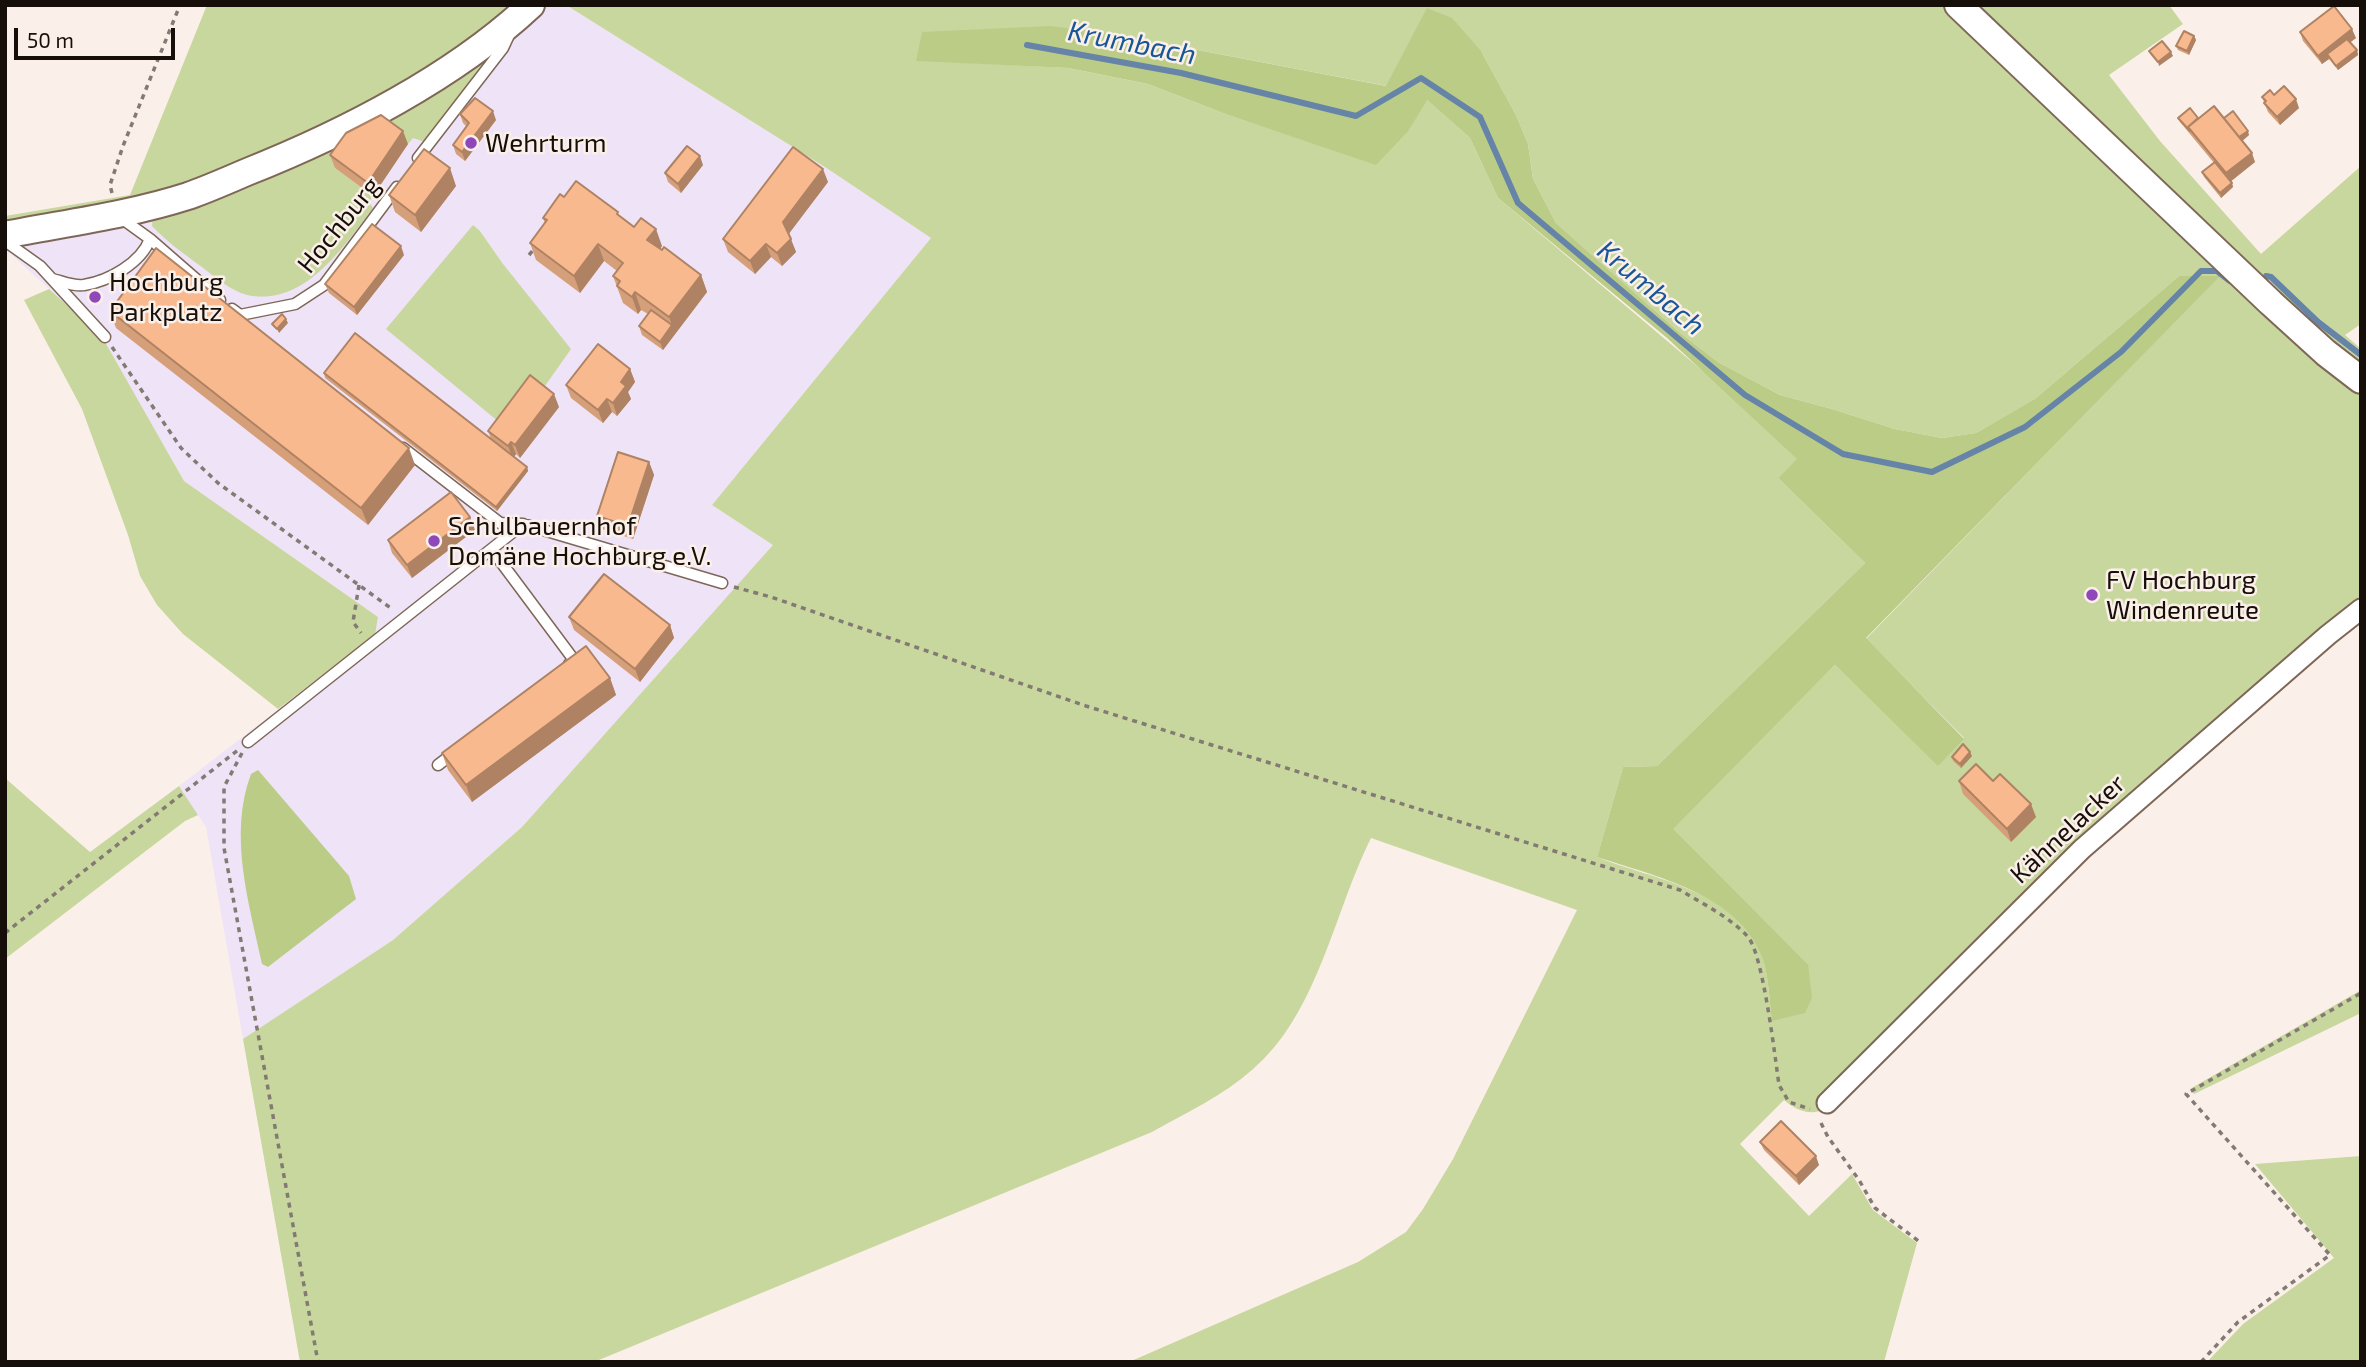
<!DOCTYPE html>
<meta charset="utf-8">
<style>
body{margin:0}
#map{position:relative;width:2366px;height:1367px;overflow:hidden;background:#fbf0e9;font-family:"Exo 2",sans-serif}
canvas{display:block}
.frame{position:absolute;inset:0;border:7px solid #160e08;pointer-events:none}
.scale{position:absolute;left:14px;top:28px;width:161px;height:32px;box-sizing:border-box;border:4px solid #160e08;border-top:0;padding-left:9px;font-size:21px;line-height:24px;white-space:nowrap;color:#160e08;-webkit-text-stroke:5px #fbf0e9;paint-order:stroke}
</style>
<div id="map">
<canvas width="2366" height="1367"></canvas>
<div class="frame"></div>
<div class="scale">50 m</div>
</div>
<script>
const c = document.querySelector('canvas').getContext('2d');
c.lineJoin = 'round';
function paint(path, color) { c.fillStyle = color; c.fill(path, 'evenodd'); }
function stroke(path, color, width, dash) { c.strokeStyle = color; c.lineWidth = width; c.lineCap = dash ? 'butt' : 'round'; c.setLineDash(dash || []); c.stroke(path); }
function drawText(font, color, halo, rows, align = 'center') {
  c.font = font + ' "Exo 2",sans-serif'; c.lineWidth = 5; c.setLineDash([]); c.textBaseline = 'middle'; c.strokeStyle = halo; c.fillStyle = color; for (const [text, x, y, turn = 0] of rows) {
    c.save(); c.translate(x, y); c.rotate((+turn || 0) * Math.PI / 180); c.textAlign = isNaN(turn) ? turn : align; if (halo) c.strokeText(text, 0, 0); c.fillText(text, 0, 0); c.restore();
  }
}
const education = new Path2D(`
 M540 5H566L828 169 931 238 712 505 774 545 522 827 393 940 243 1039 206 827 179 786 375 635 378 617 184 481 101 336 5 249V245L120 221ZM480 231 503 264 506 426Z`);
const green = new Path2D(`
 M207 5H540L467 89 425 142 413 138 408 144 385 128 335 168 373 196 369 202 373 208C343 247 305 307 247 295 231 291 215 277 202 267 184 254 167 242 152 226L153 216 5 245V216L130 195Z
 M566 5H2169L2183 24 2109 75 2160 141 2261 254 2361 166V324L2345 335 2361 349V622L2087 853 1828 1108C1811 1116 1798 1112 1784 1100L1740 1144 1809 1216 1852 1174 1873 1210 1917 1243 1884 1362H1129L1358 1262 1406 1232 1423 1209 1453 1159 1577 910 1371 838C1334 912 1318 1014 1252 1070 1223 1096 1185 1113 1152 1132L594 1362H300L243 1039 393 940 522 827 773 545 712 505 931 238 828 169ZM1114 34 1387 86 1481 51 1516 115 1528 144 1533 179 1556 223 1678 331 1718 362 1780 395 1832 409 1895 429 1942 438 1976 433 2036 398 2179 276H2219L1866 639 1964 738 1938 765 1835 665 1672 829 1808 964 1772 1020C1769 1000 1769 976 1762 956 1737 890 1655 880 1597 857L1623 767 1657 766 1865 563 1778 478 1798 459 1730 394 1498 198 1470 138 1426 99 1409 130 1313 143 1228 115 1148 84 1068 68 916 60Z
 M473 225 480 231 503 264 571 349 540 393 499 422 386 329Z
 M49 289 101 335 184 481 378 617 375 635 278 709 183 634 157 605 140 576 128 535 82 409 24 300Z
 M5 778 90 852 179 786 198 815 185 821 5 959Z
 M2361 990V1013L2194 1094 2190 1089Z
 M2361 1156V1362H2207L2243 1324 2334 1258 2255 1164Z`);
const forest = new Path2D(`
 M1427 8 1452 18 1481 51 1516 115 1528 144 1533 179 1556 223 1678 331 1718 362 1780 395 1832 409 1895 429 1942 438 1976 433 2036 398 2179 276H2220L1866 638 1964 739 1938 766 1835 665 1673 829 1808 964 1812 998 1805 1013 1772 1021C1769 1000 1769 976 1762 957 1739 894 1654 876 1597 857L1623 767 1657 766 1865 563 1778 478 1797 459 1667 338 1498 198 1470 138 1427 100 1409 130 1376 165 1228 115 1148 84 1068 68 916 61 922 32 1050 26 1114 34 1386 86Z
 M258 770 349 876 356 899 268 967 262 964C249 903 228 835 251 774Z`);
const stream = new Path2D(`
 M1027 45 1181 73 1356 116 1421 78 1480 117 1518 203 1745 395 1843 454 1932 472 2025 427 2121 352 2201 271H2217L2230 281
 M2266 276 2271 277 2318 322 2361 355`);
const path = new Path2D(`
 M112 193 110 185 123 146 180 5
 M529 255 535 248
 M112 347 181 448 218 483 392 609
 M359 585 353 622 361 633
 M734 587 771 597 1086 706 1680 890C1703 904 1730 917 1748 937 1763 954 1775 1057 1779 1085L1789 1102 1810 1109
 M242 753 224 787V848L318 1362
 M5 933 238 750
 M1821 1123 1828 1137 1859 1180 1875 1208 1921 1243
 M2201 1362 2238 1322 2330 1255 2186 1094 2361 993`);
const lane = new Path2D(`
 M418 158 503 48 510 33
 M121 218 150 239 220 300
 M5 241 40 266 105 337
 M52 279C61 281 75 287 84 285 109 281 141 263 150 239
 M232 309 240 315 295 304 324 285 397 187
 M403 448 500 523 523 524
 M492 550 574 660 569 664
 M248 742 523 524 722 583
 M438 765 455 752`);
const street = new Path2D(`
 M1827 1103 2082 849 2328 635 2361 609`);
const secondary = new Path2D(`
 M1958 5 2271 303 2326 353 2361 380
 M5 235C66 223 129 215 188 196 208 189 228 180 247 172 345 133 454 77 531 5`);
const wall = new Path2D(`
 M2300 32 2356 38 2350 42 2357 50 2358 55 2338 70 2329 59 2322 64 2303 41Z
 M2194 36 2196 40 2189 55 2178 50 2176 46Z
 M2274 95 2299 108 2280 125 2268 112 2262 97Z
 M460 114 496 120 465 161 456 154 453 145 466 126 463 123Z
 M2178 118H2224L2249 135 2242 141 2255 162 2231 181 2233 187 2221 198 2204 177 2202 172 2214 163 2180 122Z
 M408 144 373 196 335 168 330 155Z
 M703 165 681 193 668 182 665 173Z
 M828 182 788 234 796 252 782 266 771 257 755 274 728 252 723 239Z
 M456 186 421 232 395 212 389 195Z
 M564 197 620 216 662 246 660 249 701 275 707 292 663 350 642 335 639 326 648 314 641 310 638 314 623 303 613 276 617 271 604 261 580 293 536 260 530 243 545 223 543 218Z
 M404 255 357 315 329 293 325 284Z
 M110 311 415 465 368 525 116 328Z
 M630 369 635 382 628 392 631 399 617 416 612 412 603 423 571 398 566 385Z
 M324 373 491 439 488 431 559 407 520 458 516 454 514 457 527 467 528 471 497 511 325 378Z
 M649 462 654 475 633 539 602 529 597 516Z
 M470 517 475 530 412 578 392 553 388 540Z
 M569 617 670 625 674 638 640 682 574 630Z
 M610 678 616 695 472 802 448 770 442 753Z
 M1972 756 1961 768 1953 761 1952 757Z
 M1959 781H1993L2036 817 2011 842 1963 794Z
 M1760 1142 1819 1165 1799 1185 1764 1150Z`);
const shadedWall = new Path2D(`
 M2352 29 2356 38 2330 58 2327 54 2329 59 2322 64 2318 56Z
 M2194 36 2196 40 2189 55 2187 51Z
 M2357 50 2358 55 2338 70 2336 66Z
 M2171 52 2173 56 2159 66 2158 62Z
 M2296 99 2299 108 2280 125 2277 117Z
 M493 111 496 120 465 161 462 152Z
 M403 131 408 144 373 196 368 183Z
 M2248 131 2249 135 2240 143 2238 138Z
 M2252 153 2255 162 2230 182 2226 173Z
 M700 156 703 165 681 193 678 184Z
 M450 168 456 186 421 232 415 215Z
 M823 169 828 182 788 235 783 222Z
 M2232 183 2233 187 2221 198 2220 193Z
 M656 229 662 246 654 257 647 240Z
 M791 239 796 252 782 266 777 253Z
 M598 244 604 261 580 293 574 276Z
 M766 244 771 257 755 274 750 261Z
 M401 246 404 255 357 315 354 307Z
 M701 275 707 292 663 350 660 342 672 325 669 317Z
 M635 292 641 310 638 314 632 297Z
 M286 319 288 323 279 333 277 329Z
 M630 369 635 382 628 392 631 399 617 416 613 403 621 382Z
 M554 394 559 407 520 458 515 445Z
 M607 399 612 412 603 423 598 410Z
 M511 442 516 454 513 459 508 446Z
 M409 448 415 465 368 525 361 508Z
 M649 462 654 475 633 539 628 526Z
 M527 467 528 471 497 511 496 507Z
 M470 517 475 530 412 578 407 565Z
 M670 625 674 638 640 682 635 669Z
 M610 678 616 695 472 802 466 785Z
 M1970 752 1972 756 1961 768 1960 764Z
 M2031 804 2036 817 2011 842 2007 829Z
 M1816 1156 1819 1165 1799 1185 1796 1176Z`);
const building = new Path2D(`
 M2334 6 2352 29 2318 56 2300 32Z
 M2184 31 2194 36 2187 51 2176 46Z
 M2347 39 2357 50 2336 66 2327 54Z
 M2162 41 2171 52 2158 62 2149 51Z
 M2284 86 2296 99 2277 117 2264 103 2266 101 2262 97 2270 90 2274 95Z
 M475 98 493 111 462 152 453 145 469 123 460 114Z
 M2214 106 2252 153 2226 173 2188 127Z
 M2190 108 2198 118 2188 127 2190 131 2178 118Z
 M2233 111 2248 131 2239 137 2224 118Z
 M381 115 403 131 368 183 330 155 346 133Z
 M687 146 700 156 678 184 665 173Z
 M793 147 823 169 783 222 791 239 777 253 766 244 750 261 723 239Z
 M424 149 450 168 415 215 389 195Z
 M2215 162 2232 183 2220 193 2202 172Z
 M576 181 618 212 617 214 634 227 641 218 656 229 647 240 662 250 664 247 701 275 669 317 635 292 632 297 617 286 620 281 613 276 623 263 598 244 574 276 530 243 547 220 543 218 560 194 564 197Z
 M372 224 401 246 354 307 325 284Z
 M156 248 409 448 361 508 110 311Z
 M651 310 672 325 660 342 639 326Z
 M282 314 286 319 277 329 272 324Z
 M355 333 527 467 496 507 324 373Z
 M598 344 630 369 621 382 626 386 613 403 607 399 598 410 566 385Z
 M530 375 554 394 515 445 511 442 508 446 488 431Z
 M618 452 649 462 628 526 597 516Z
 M451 492 470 517 407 565 388 540Z
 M604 574 670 625 635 669 569 617Z
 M586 646 610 678 466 785 442 753Z
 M1963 744 1970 752 1960 764 1952 757Z
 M1976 764 1993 781 2000 774 2031 804 2007 829 1959 781Z
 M1781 1121 1816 1156 1796 1176 1760 1142Z`);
const markers = [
 [471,143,7,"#8f47ba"],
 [95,297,7,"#8f47ba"],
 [434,541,7,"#8f47ba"],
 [2092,595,7,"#8f47ba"]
];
const poiNames = [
 ["Wehrturm",485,143],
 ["Hochburg",109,282],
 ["Parkplatz",109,312],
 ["Schulbauernhof",448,526],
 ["Domäne Hochburg e.V.",448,556],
 ["FV Hochburg",2106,580],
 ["Windenreute",2106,610]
];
const streetNames = [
 ["Hochburg",339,225,-51],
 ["Kähnelacker",2068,829,-43]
];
const waterNames = [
 ["Krumbach",1132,43,11],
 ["Krumbach",1651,288,40]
];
paint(education, '#efe3f8');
paint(green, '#c8d79e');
paint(forest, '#bbcc87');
stroke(stream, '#6683a8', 6);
stroke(lane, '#7e6757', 13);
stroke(street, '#7e6757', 23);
stroke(secondary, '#7e6757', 30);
stroke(path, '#837a73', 3.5, [5, 5]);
stroke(lane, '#fff', 10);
stroke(street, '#fff', 19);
stroke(secondary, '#fff', 26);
paint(wall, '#d59f7a');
paint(shadedWall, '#ae8263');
paint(building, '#f8b98e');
stroke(building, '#ae8263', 2);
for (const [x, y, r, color] of markers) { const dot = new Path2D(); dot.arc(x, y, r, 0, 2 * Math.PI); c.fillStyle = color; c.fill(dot); stroke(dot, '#fbf0e9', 2.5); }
drawText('26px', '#160e08', '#fbf0e9', poiNames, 'left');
drawText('26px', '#160e08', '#fbf0e9', streetNames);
drawText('italic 28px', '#195697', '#fbf0e9', waterNames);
</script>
